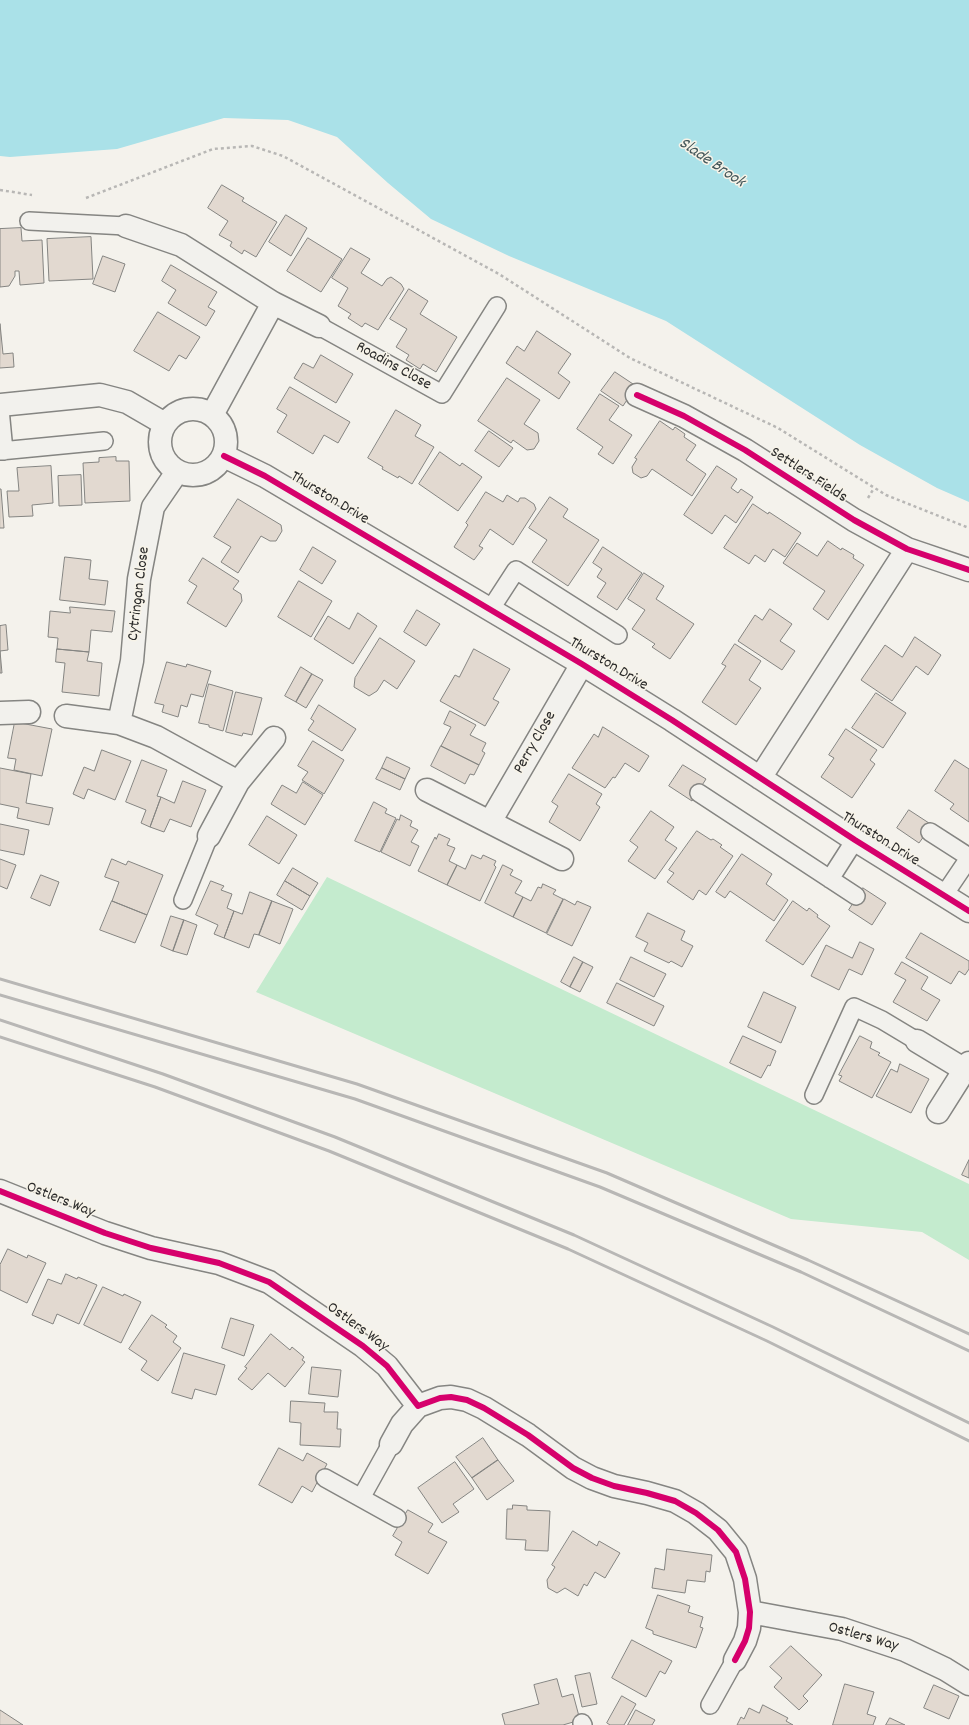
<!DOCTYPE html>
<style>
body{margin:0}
canvas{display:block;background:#f4f2ec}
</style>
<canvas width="969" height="1725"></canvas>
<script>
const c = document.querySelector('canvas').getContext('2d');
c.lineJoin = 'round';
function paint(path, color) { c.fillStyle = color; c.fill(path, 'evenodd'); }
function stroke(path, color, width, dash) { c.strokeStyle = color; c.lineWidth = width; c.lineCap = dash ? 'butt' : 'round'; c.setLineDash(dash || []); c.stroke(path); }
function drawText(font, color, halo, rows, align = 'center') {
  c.font = font + ' Dekko,sans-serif'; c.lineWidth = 3; c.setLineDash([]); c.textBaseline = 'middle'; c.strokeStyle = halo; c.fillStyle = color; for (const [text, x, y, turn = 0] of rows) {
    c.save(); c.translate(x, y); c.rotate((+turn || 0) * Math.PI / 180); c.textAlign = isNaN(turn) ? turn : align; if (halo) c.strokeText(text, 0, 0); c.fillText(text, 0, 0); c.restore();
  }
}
const green = new Path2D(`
 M327 877 969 1184V1260L922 1232 791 1219 256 992Z`);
const water = new Path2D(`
 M0 0H969V502L937 488 860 445 666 321 509 256 431 219 388 183 337 137 288 120 224 118 117 149 10 157 0 156Z`);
const building = new Path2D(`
 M222 185 244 198 242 201 277 222 256 257 244 250 242 254 230 246 232 242 219 235 228 221 208 208Z
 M286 215 307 228 291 256 269 242Z
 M21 228 22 241 42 240 44 283 20 285 19 271H15V276L9 286 0 287V229Z
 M91 237 93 279 49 281 47 239Z
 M308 238 342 259 321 292 287 271Z
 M351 248 370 259 361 273 382 286 387 279 391 277 401 284 404 289 378 330 365 323 362 327 348 318 351 314 338 306 348 288 332 278Z
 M103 256 125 264 115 292 93 284Z
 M171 265 217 292 208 307 215 311 206 326 168 303 176 290 162 281Z
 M409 289 428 301 420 314 457 337 436 372 423 364 420 369 406 360 409 355 396 347 407 329 390 319Z
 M158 312 200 337 186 359 179 355 169 371 134 351Z
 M0 324 3 354 13 353 14 367 0 368Z
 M537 331 571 354 558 373 570 382 559 399 506 363 517 346 524 351Z
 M321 355 353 374 336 403 294 378 303 363 313 368Z
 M615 372 636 386 623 406 601 391Z
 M507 378 540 400 524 424 538 433 539 441 534 449 527 450 513 440 511 443 478 421Z
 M290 387 350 422 338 443 324 435 313 454 277 432 287 415 277 409Z
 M600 394 619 406 609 420 632 435 613 464 598 454 603 447 577 429Z
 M396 410 421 425 415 436 434 447 412 484 399 476 398 478 382 469 383 467 368 458Z
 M660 421 673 430 675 427 685 434 684 437 696 445 686 460 706 474 692 496 652 469 647 476 641 478 633 473 632 467 637 459 635 458Z
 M489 431 513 448 499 467 475 451Z
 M440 452 460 466 462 463 482 477 458 511 419 484Z
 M116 457V461H129L130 501 85 503 83 463 99 462V458Z
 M51 466 53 503 32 505 33 516 9 517 7 491H19L17 468Z
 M717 466 737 479 731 488 738 493 741 489 753 497 736 523 725 515 712 534 684 515Z
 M81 475 82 505 59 506 58 476Z
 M0 489H1L4 528H0Z
 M486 492 503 502 507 495 518 502 520 498H525L534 504 536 509 513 545 490 529 479 546 483 548 474 560 454 547 468 525 466 523Z
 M550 497 568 509 563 517 599 540 568 586 532 562 547 540 529 528Z
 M238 499 281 525 282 531 276 541H270L261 536 238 573 221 562 231 547 214 537Z
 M753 504 768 514 769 512 801 533 785 557 773 549 765 562 755 555 749 564 724 548Z
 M828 541 841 550 842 548 854 555 853 558 864 565 828 620 813 609 825 591 783 563 797 543 817 556Z
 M313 547 336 561 322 584 300 570Z
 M603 547 642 573 617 610 597 597 606 583 597 577 602 569 593 563Z
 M65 557 91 560 89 579 108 581 105 605 60 600Z
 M203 558 239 581 233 589 241 594 242 601 226 627 187 603 197 586 189 581Z
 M644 573 664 586 656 599 694 624 670 659 652 647 655 644 632 629 645 610 628 599Z
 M299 581 332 601 311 637 278 617Z
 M70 607 115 611 112 632 91 630 89 652 57 649 58 638 48 637 50 611 70 613Z
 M770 609 792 624 780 641 795 651 782 670 738 641 755 615 762 620Z
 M417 610 440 624 426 646 404 632Z
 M358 613 377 626 353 664 314 639 328 616 349 629Z
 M6 625 8 650 0 651 2 673H0V626Z
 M915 637 941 655 928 675 916 666 892 701 861 680 885 645 902 657Z
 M380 638 415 661 397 689 384 680 377 691 369 696 354 687 355 678Z
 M735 644 761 661 749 680 761 688 736 725 702 702 726 666 722 664Z
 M57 649 89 652 87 661 102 663 99 696 62 692 65 663 56 662Z
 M474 649 510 669 493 699 499 702 485 726 440 701 455 675 459 677Z
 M167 662 186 667 187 664 211 671 203 697 191 694 187 707 181 705 178 717 162 712 164 705 155 703Z
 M301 667 312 674 296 702 285 696Z
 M312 674 323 680 306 708 296 702Z
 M209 684 233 691 223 731 209 727V725L199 723Z
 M236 692 262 698 252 735 243 733 242 736 226 732Z
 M876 693 906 713 883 748 852 728Z
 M319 705 356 729 342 751 308 730 314 721 311 719Z
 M450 711 476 725 470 735 486 743 482 751 485 753 479 765 441 746 451 727 444 724Z
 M15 722 52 729 42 776 14 770 16 759 8 758Z
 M603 727 649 756 639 772 625 763 615 778 613 777 605 788 572 768 594 734 598 737Z
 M846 729 877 750 870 760 875 764 852 798 821 777 834 758 829 755Z
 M313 741 344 760 324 794 302 780 308 772 298 766Z
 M441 746 479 765 474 775 470 774 465 784 431 766Z
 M102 750 131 761 115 800 88 789 84 799 73 794 84 767 94 771Z
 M387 757 410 768 405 779 382 768Z
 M142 760 167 770 157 796 161 797 150 827 141 823 146 810 126 802Z
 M955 760 969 769V822L950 809 954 804 935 791Z
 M683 765 706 779 692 801 669 786Z
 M0 768 31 774 26 803 53 808 49 825 17 818 19 808 0 804Z
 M382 768 405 779 400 790 376 779Z
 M569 774 602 794 596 804 600 807 580 841 549 822 558 806 552 802Z
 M183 781 206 790 191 827 170 819 164 832 150 827 161 797 174 803Z
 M303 782 323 795 305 825 271 804 282 785 296 793Z
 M374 802 387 809 385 813 396 818 380 852 355 841Z
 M909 810 932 825 919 843 897 828Z
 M651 811 674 827 665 840 677 848 655 879 628 861 638 847 630 841Z
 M401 815 412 821 410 826 418 830 411 842 419 846 410 866 381 852 397 819 399 820Z
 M267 816 297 835 279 864 249 845Z
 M0 824 29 830 24 855 0 850Z
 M697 831 711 840 713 839 722 845 720 847 733 856 706 895 699 890 693 900 667 882 674 873 669 870Z
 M439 834 450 839 447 845 455 848 449 861 457 865 447 885 418 871 435 837 436 839Z
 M742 854 772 874 766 884 788 900 774 921 730 891 725 898 716 892Z
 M472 855 481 859 483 855 496 861 494 865 496 867 480 901 447 885 457 865 465 869Z
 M0 859 16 865 7 889 0 886Z
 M112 859 126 865 128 861 163 875 147 915 112 901 119 882 105 877Z
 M503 865 513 870 510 875 522 881 515 893 523 897 513 917 485 903Z
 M293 868 318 883 310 896 285 881Z
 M41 875 59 882 50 906 31 898Z
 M211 881 224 886 221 890 232 894 227 908 234 911 224 938 214 934 218 925 196 915Z
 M285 881 310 896 302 910 277 895Z
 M543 884 556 890 553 894 563 899 546 933 513 917 523 897 531 901 538 887 541 888Z
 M863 888 886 903 872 925 849 910Z
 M250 892 272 901 259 935 254 934 249 948 224 938 234 911 242 914Z
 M564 899 575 905 577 901 591 907 572 946 547 934Z
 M112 901 147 915 135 943 100 930Z
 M272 901 293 909 280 944 259 935Z
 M793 901 807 911 809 908 818 915 817 917 830 926 803 965 766 941Z
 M648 913 685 931 681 940 693 946 682 967 671 961 669 963 644 951 648 943 636 937Z
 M171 916 184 920 173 951 161 946Z
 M184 920 197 925 187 955 173 951Z
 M921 933 969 961V969L965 975 959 971 951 984 906 958Z
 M860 942 874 949 862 975 849 969 839 990 811 976 826 945 852 958Z
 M574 957 583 962 570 987 561 982Z
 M631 957 666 974 654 997 620 980Z
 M583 962 593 967 580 992 570 987Z
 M902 962 928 977 921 989 940 1000 927 1021 893 1002 906 980 895 974Z
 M617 983 664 1006 654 1026 607 1003Z
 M764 992 796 1007 781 1043 748 1027Z
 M743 1036 776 1051 770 1066 768 1065 761 1078 730 1063Z
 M860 1036 872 1042 870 1048 880 1053 878 1055 891 1062 872 1098 839 1081 842 1076 839 1075Z
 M900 1064 929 1079 911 1113 876 1096 891 1069 897 1072Z
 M969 1160V1178L962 1175Z
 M8 1249 27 1258 28 1255 46 1263 27 1303 0 1290V1265Z
 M66 1274 77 1279 78 1277 97 1285 79 1324 57 1314 53 1324 32 1315 48 1279 61 1284Z
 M103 1287 123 1296 124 1294 141 1302 121 1343 84 1325Z
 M152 1315 167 1325 165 1327 177 1336 173 1342 181 1348 158 1381 141 1370 147 1361 129 1349Z
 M231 1318 254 1325 244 1356 222 1348Z
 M271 1334 290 1350 292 1347 304 1357 302 1360 305 1362 285 1387 268 1373 252 1390 238 1379 247 1368 245 1367Z
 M184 1353 225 1365 216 1395 195 1389 192 1399 172 1393Z
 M312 1367 341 1370 338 1397 309 1394Z
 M291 1401 325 1403 324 1412H338L337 1429H341L340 1447 300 1445 301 1423 290 1422Z
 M483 1438 498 1460 472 1478 456 1457Z
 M279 1448 303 1461 307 1453 327 1464 312 1492 302 1486 292 1503 259 1485Z
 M498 1460 514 1481 487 1500 472 1478Z
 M455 1462 474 1489 453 1504 459 1512 442 1523 418 1488Z
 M513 1505 527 1506V1510L550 1511 548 1551 525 1550 526 1540 506 1539 507 1509H512Z
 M408 1510 433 1524 428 1532 447 1542 428 1574 395 1555 402 1542 393 1536Z
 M573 1531 597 1546 599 1541 620 1553 605 1578 595 1572 587 1586 584 1584 578 1596 565 1588 557 1593 548 1588 547 1580 555 1567 552 1565Z
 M667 1549 712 1555 710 1572 706 1571 705 1582 687 1580 685 1593 652 1588 655 1568 664 1570Z
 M658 1595 690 1606 688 1612 703 1617 700 1627 703 1628 696 1648 653 1634V1631L646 1628Z
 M632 1640 672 1661 665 1674 660 1671 646 1697 612 1678Z
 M791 1646 822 1675 803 1696 808 1701 799 1710 774 1687 782 1678 770 1667Z
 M590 1673 597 1704 582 1707 575 1676Z
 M557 1679 562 1697 573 1694 580 1720 563 1725H505L502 1714 539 1704 534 1685Z
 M845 1684 874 1692 867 1714 876 1717 873 1725H833Z
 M934 1685 959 1696 949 1719 924 1708Z
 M622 1696 636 1704 624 1725H610L607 1723Z
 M763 1705 788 1718 786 1721 793 1725H737L741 1717 744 1719 749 1708 759 1713Z
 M0 1710 23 1725H0Z
 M636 1710 655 1720 652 1725H628Z
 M890 1718 905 1725H886Z`);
const path = new Path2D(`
 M0 190 32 195
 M86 198 213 149 252 146 283 156 499 274 630 358 778 428 886 495 969 528
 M868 498 874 488`);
const lane = new Path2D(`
 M29 221 126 226
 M319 326 442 394 497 306
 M0 409 4 451
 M0 451 104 441
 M490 610 516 570 618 635
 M699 793 856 896
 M930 832 969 857
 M830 879 855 840
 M944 895 969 858
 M183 900 209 836
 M814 1095 854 1007 882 1020 917 1041
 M325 1478 397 1518
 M361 1498 391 1444
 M710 1705 735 1660
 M582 1723 583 1725`);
const street = new Path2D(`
 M126 226 181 245 273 303 319 326
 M637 395 684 416 745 450 854 520 907 549 969 570
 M0 405 100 395 127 402 165 424
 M160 442a33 33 0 1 1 66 0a33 33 0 1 1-66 0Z
 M212 415 273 303
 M224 456 265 476 582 664 672 720 855 840 969 911
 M0 713 29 712
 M66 716 119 723 156 737 238 782
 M119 723 132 661 139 579 153 507 177 472
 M760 778 907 549
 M427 790 562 859
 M490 822 582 664
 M209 836 238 782 274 738
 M917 1041 965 1070
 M938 1112 969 1063
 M0 1191 105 1233 151 1248 219 1263 269 1282 363 1346 387 1366 418 1406 440 1398 451 1397 467 1400 484 1408 528 1435 573 1468 592 1478 614 1486 647 1493 675 1501 696 1513 718 1530 736 1552 745 1579 750 1612 749 1628 745 1641 735 1660
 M391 1444 402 1424 418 1406
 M750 1612 842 1629 905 1650 945 1669 969 1684`);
const rail = new Path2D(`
 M0 979 357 1084 607 1173 808 1260 969 1334
 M0 995 355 1099 600 1187 801 1272 969 1351
 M0 1020 163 1074 335 1137 574 1235 773 1327 969 1423
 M0 1037 155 1087 329 1151 568 1249 767 1341 969 1441`);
const cycleway = new Path2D(`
 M637 395 684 416 745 450 854 520 907 549 969 570
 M224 456 265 476 582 664 672 720 855 840 969 911
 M0 1191 105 1233 151 1248 219 1263 269 1282 363 1346 387 1366 418 1406 440 1398 451 1397 467 1400 484 1408 528 1435 573 1468 592 1478 614 1486 647 1493 675 1501 696 1513 718 1530 736 1552 745 1579 750 1612 749 1628 745 1641 735 1660`);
const streetNames = [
 ["Roadins Close",393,367,29],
 ["Settlers Fields",808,476,33],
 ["Thurston Drive",329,499,31],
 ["Cytringan Close",140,594,-83],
 ["Thurston Drive",608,665,31],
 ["Perry Close",536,743,-60],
 ["Thurston Drive",880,840,32],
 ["Ostlers Way",60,1201,22],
 ["Ostlers Way",357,1328,36],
 ["Ostlers Way",863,1638,16]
];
const waterNames = [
 ["Slade Brook",711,164,34]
];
paint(green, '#c4ebce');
paint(water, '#aae1e8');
paint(building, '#e2d9d0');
stroke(building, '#858582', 1);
stroke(lane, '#858582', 20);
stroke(street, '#858582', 25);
stroke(path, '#b8b7b5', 2.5, [3, 3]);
stroke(lane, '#f2f1ed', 17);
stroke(street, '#f2f1ed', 22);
stroke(rail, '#b8b7b5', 3);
stroke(cycleway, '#d6006c', 6);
drawText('16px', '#2b2b2b', '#f7f3e8', streetNames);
drawText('italic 17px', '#43575a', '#f7f3e8', waterNames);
</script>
